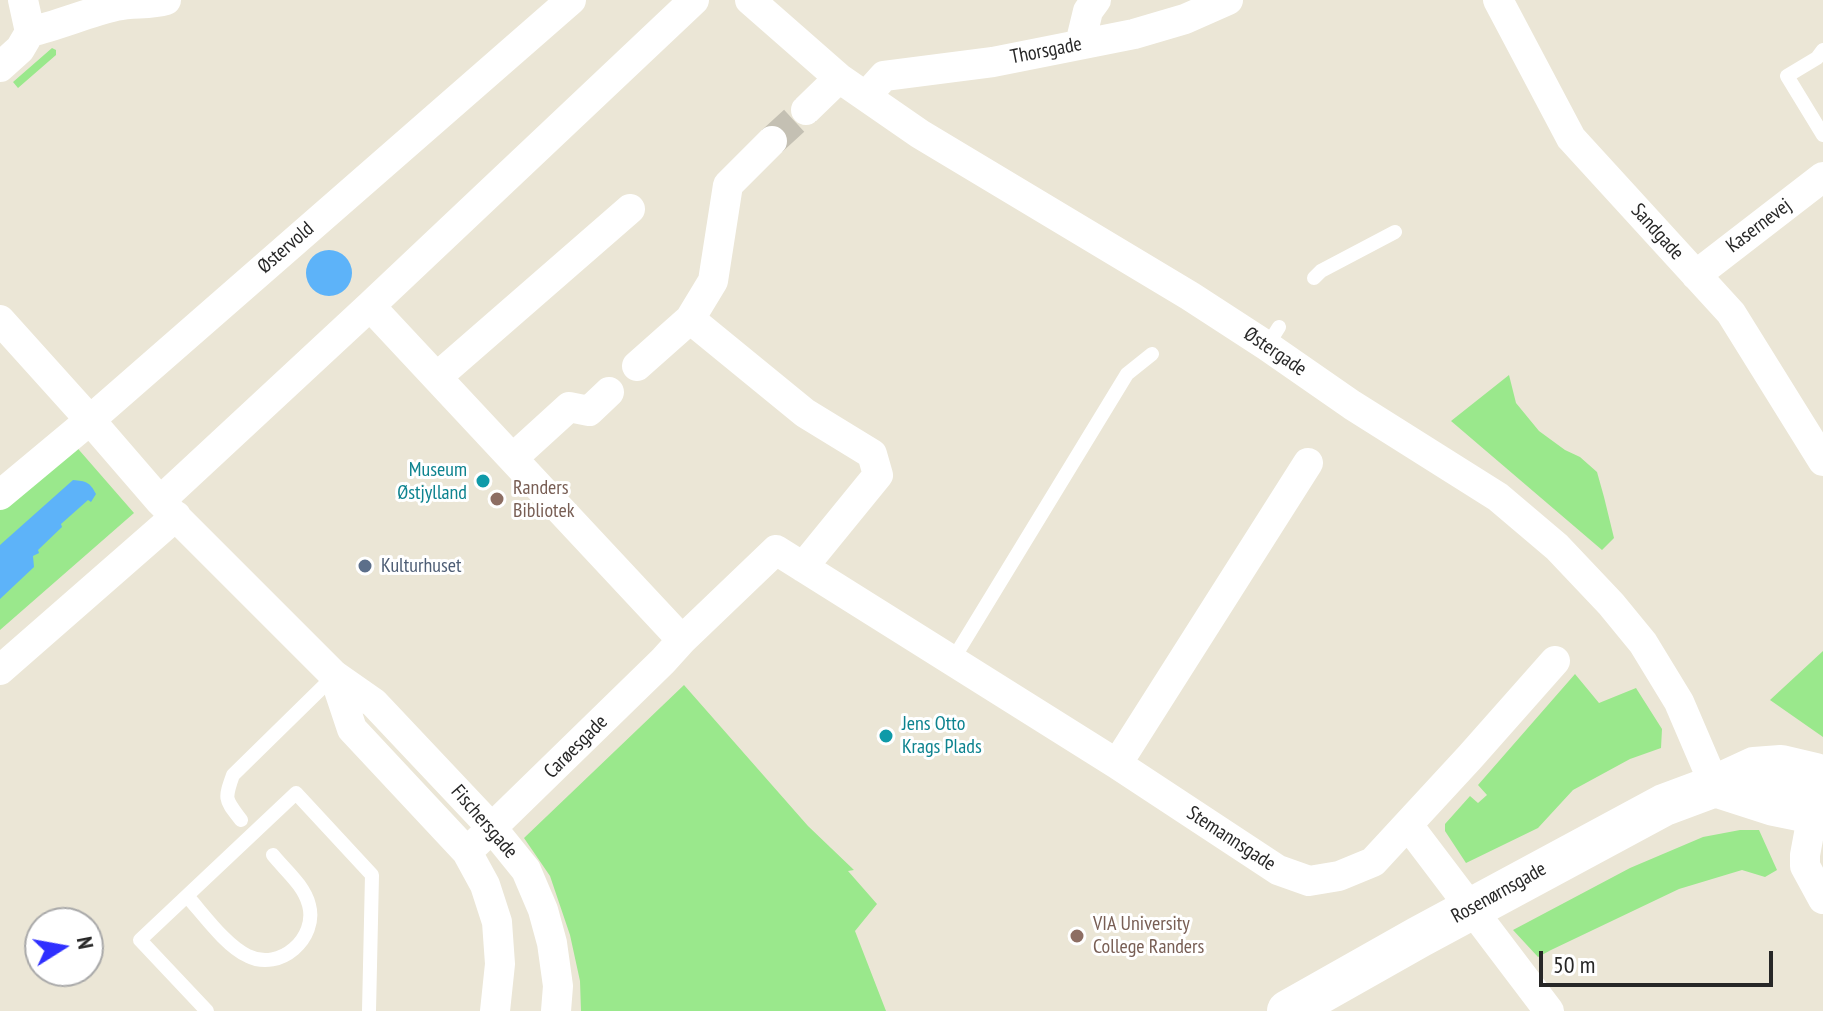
<!DOCTYPE html>
<meta charset="utf-8">
<style>
body{margin:0}
#map{position:relative;width:1823px;height:1011px;overflow:hidden;background:#ebe6d6;font-family:"PT Sans Narrow",sans-serif}
canvas{display:block}
.north{position:absolute;left:24px;top:907px;width:80px;height:80px;box-sizing:border-box;background:#fff;border:2px solid #a9a9a9;border-radius:50%;rotate:79deg;font-size:22px;font-weight:700;line-height:32px;text-align:center;color:#272727}
.north::after{content:'';display:block;margin:auto;width:28px;height:36px;background:#2f30ff;clip-path:polygon(50% 0,100% 100%,50% 72%,0 100%)}
.scale{position:absolute;left:1539px;top:951px;width:234px;height:36px;box-sizing:border-box;border:4px solid #272727;border-top:0;padding-left:10px;font-size:24px;line-height:28px;white-space:nowrap;color:#272727;-webkit-text-stroke:6px #fff;paint-order:stroke}
</style>
<div id="map">
<canvas width="1823" height="1011"></canvas>
<div class="north">N</div>
<div class="scale">50 m</div>
</div>
<script>
const c = document.querySelector('canvas').getContext('2d');
c.lineJoin = 'round';
function paint(path, color) { c.fillStyle = color; c.fill(path, 'evenodd'); }
function stroke(path, color, width, dash) { c.strokeStyle = color; c.lineWidth = width; c.lineCap = dash ? 'butt' : 'round'; c.setLineDash(dash || []); c.stroke(path); }
function drawText(font, color, halo, rows, align = 'center') {
  c.font = font + ' "PT Sans Narrow",sans-serif'; c.lineWidth = 6; c.setLineDash([]); c.textBaseline = 'middle'; c.strokeStyle = halo; c.fillStyle = color; for (const [text, x, y, turn = 0] of rows) {
    c.save(); c.translate(x, y); c.rotate((+turn || 0) * Math.PI / 180); c.textAlign = isNaN(turn) ? turn : align; if (halo) c.strokeText(text, 0, 0); c.fillText(text, 0, 0); c.restore();
  }
}
const green = new Path2D(`
 M52 48 56 50V55L18 88 13 82Z
 M1509 375 1516 403 1539 431 1565 450 1580 457 1597 472 1604 497 1614 538 1602 550 1451 421Z
 M73 443 134 513 0 630V506Z
 M1823 651V737L1770 700Z
 M1575 674 1599 703 1636 688 1662 729 1661 748 1630 759 1573 790 1538 828 1466 863 1445 831V824L1470 796 1478 803 1487 795 1478 785Z
 M684 685 808 826 854 870 848 871 877 904 855 931 886 1011H581L580 981 570 935 550 876 524 838Z
 M1740 830H1759L1777 870 1765 877 1742 870 1679 889 1551 950 1538 957 1513 930 1630 868 1703 837Z`);
const water = new Path2D(`
 M306 273a23 23 0 1 1 46 0a23 23 0 1 1-46 0Z
 M73 480C86 481 90 482 96 494L91 502 88 500 61 524 62 527 38 550 39 553 33 556 34 567 0 599V545Z`);
const streetTunnel = new Path2D(`
 M772 141 806 110`);
const lane = new Path2D(`
 M1823 50 1817 58 1787 76 1823 135
 M1314 278 1321 271 1395 232
 M1267 346 1279 327
 M952 661 1127 374 1152 354
 M241 820C225 799 224 800 233 775L334 676
 M187 896C204 915 226 946 248 956 280 972 318 938 309 905 304 885 285 870 273 855
 M207 1011 140 940 296 793 372 875 369 1011`);
const street = new Path2D(`
 M750 0 839 78 920 134 1190 296 1267 346 1352 405 1498 497 1557 547 1611 604 1643 643 1679 702 1715 786
 M1498 0 1571 138 1731 313 1823 461
 M30 32C59 25 87 13 116 6 132 2 149 5 166 0
 M1080 44 1088 11 1096 0
 M0 67 20 49 30 32 23 0
 M866 96 884 76 993 62 1134 34 1185 19 1228 0
 M806 110 839 78
 M1696 275 1823 177
 M370 306 682 640
 M690 319 805 413 872 454 878 475 803 567
 M0 320 90 420 160 501 334 675 374 703 492 828 526 870 543 910 552 943 558 986 556 1011
 M637 366 690 319 713 281 728 185 772 141
 M437 377 630 209
 M513 458 569 407 589 411 609 392
 M0 495 90 420 571 0
 M160 501 370 306 694 0
 M0 670 176 516
 M334 675 352 729 467 852 485 885 497 922 500 964 495 1011
 M1117 764 1308 463
 M1813 812 1805 855V866L1823 899
 M1408 825 1549 1011
 M467 852 663 661 682 640 776 550 1117 764 1278 870 1309 881 1339 876 1373 862 1470 757 1555 661`);
const secondary = new Path2D(`
 M1715 786 1774 805 1823 815
 M1288 1011 1419 937 1664 805 1715 786 1754 768 1781 766 1815 774 1823 778`);
const markers = [
 [483,481,8,"#0f9aa8"],
 [497,499,8,"#8d6e63"],
 [365,566,8,"#5c6f8a"],
 [886,736,8,"#0f9aa8"],
 [1077,936,8,"#8d6e63"]
];
const streetNames = [
 ["Thorsgade",1046,51,-11],
 ["Kasernevej",1759,226,-37],
 ["Sandgade",1657,232,48],
 ["Østervold",286,248,-41],
 ["Østergade",1275,352,34],
 ["Carøesgade",576,747,-45],
 ["Fischersgade",484,822,49],
 ["Stemannsgade",1231,839,33],
 ["Rosenørnsgade",1499,893,-29]
];
const cultureNames = [
 ["Museum",467,470],
 ["Østjylland",467,493],
 ["Jens Otto",902,724,"left"],
 ["Krags Plads",902,747,"left"]
];
const educationNames = [
 ["Randers",513,488],
 ["Bibliotek",513,511],
 ["VIA University",1093,924],
 ["College Randers",1093,947]
];
const serviceNames = [
 ["Kulturhuset",381,566]
];
paint(green, '#9ae88c');
paint(water, '#5db3f9');
stroke(streetTunnel, '#c4c0b3', 30, [30, 15]);
stroke(lane, '#fff', 14);
stroke(street, '#fff', 30);
stroke(secondary, '#fff', 42);
for (const [x, y, r, color] of markers) { const dot = new Path2D(); dot.arc(x, y, r, 0, 2 * Math.PI); c.fillStyle = color; c.fill(dot); stroke(dot, '#fff', 3); }
drawText('20px', '#272727', '#fff', streetNames);
drawText('20px', '#0d838f', '#fff', cultureNames, 'right');
drawText('20px', '#785e54', '#fff', educationNames, 'left');
drawText('20px', '#4e5e75', '#fff', serviceNames, 'left');
</script>
